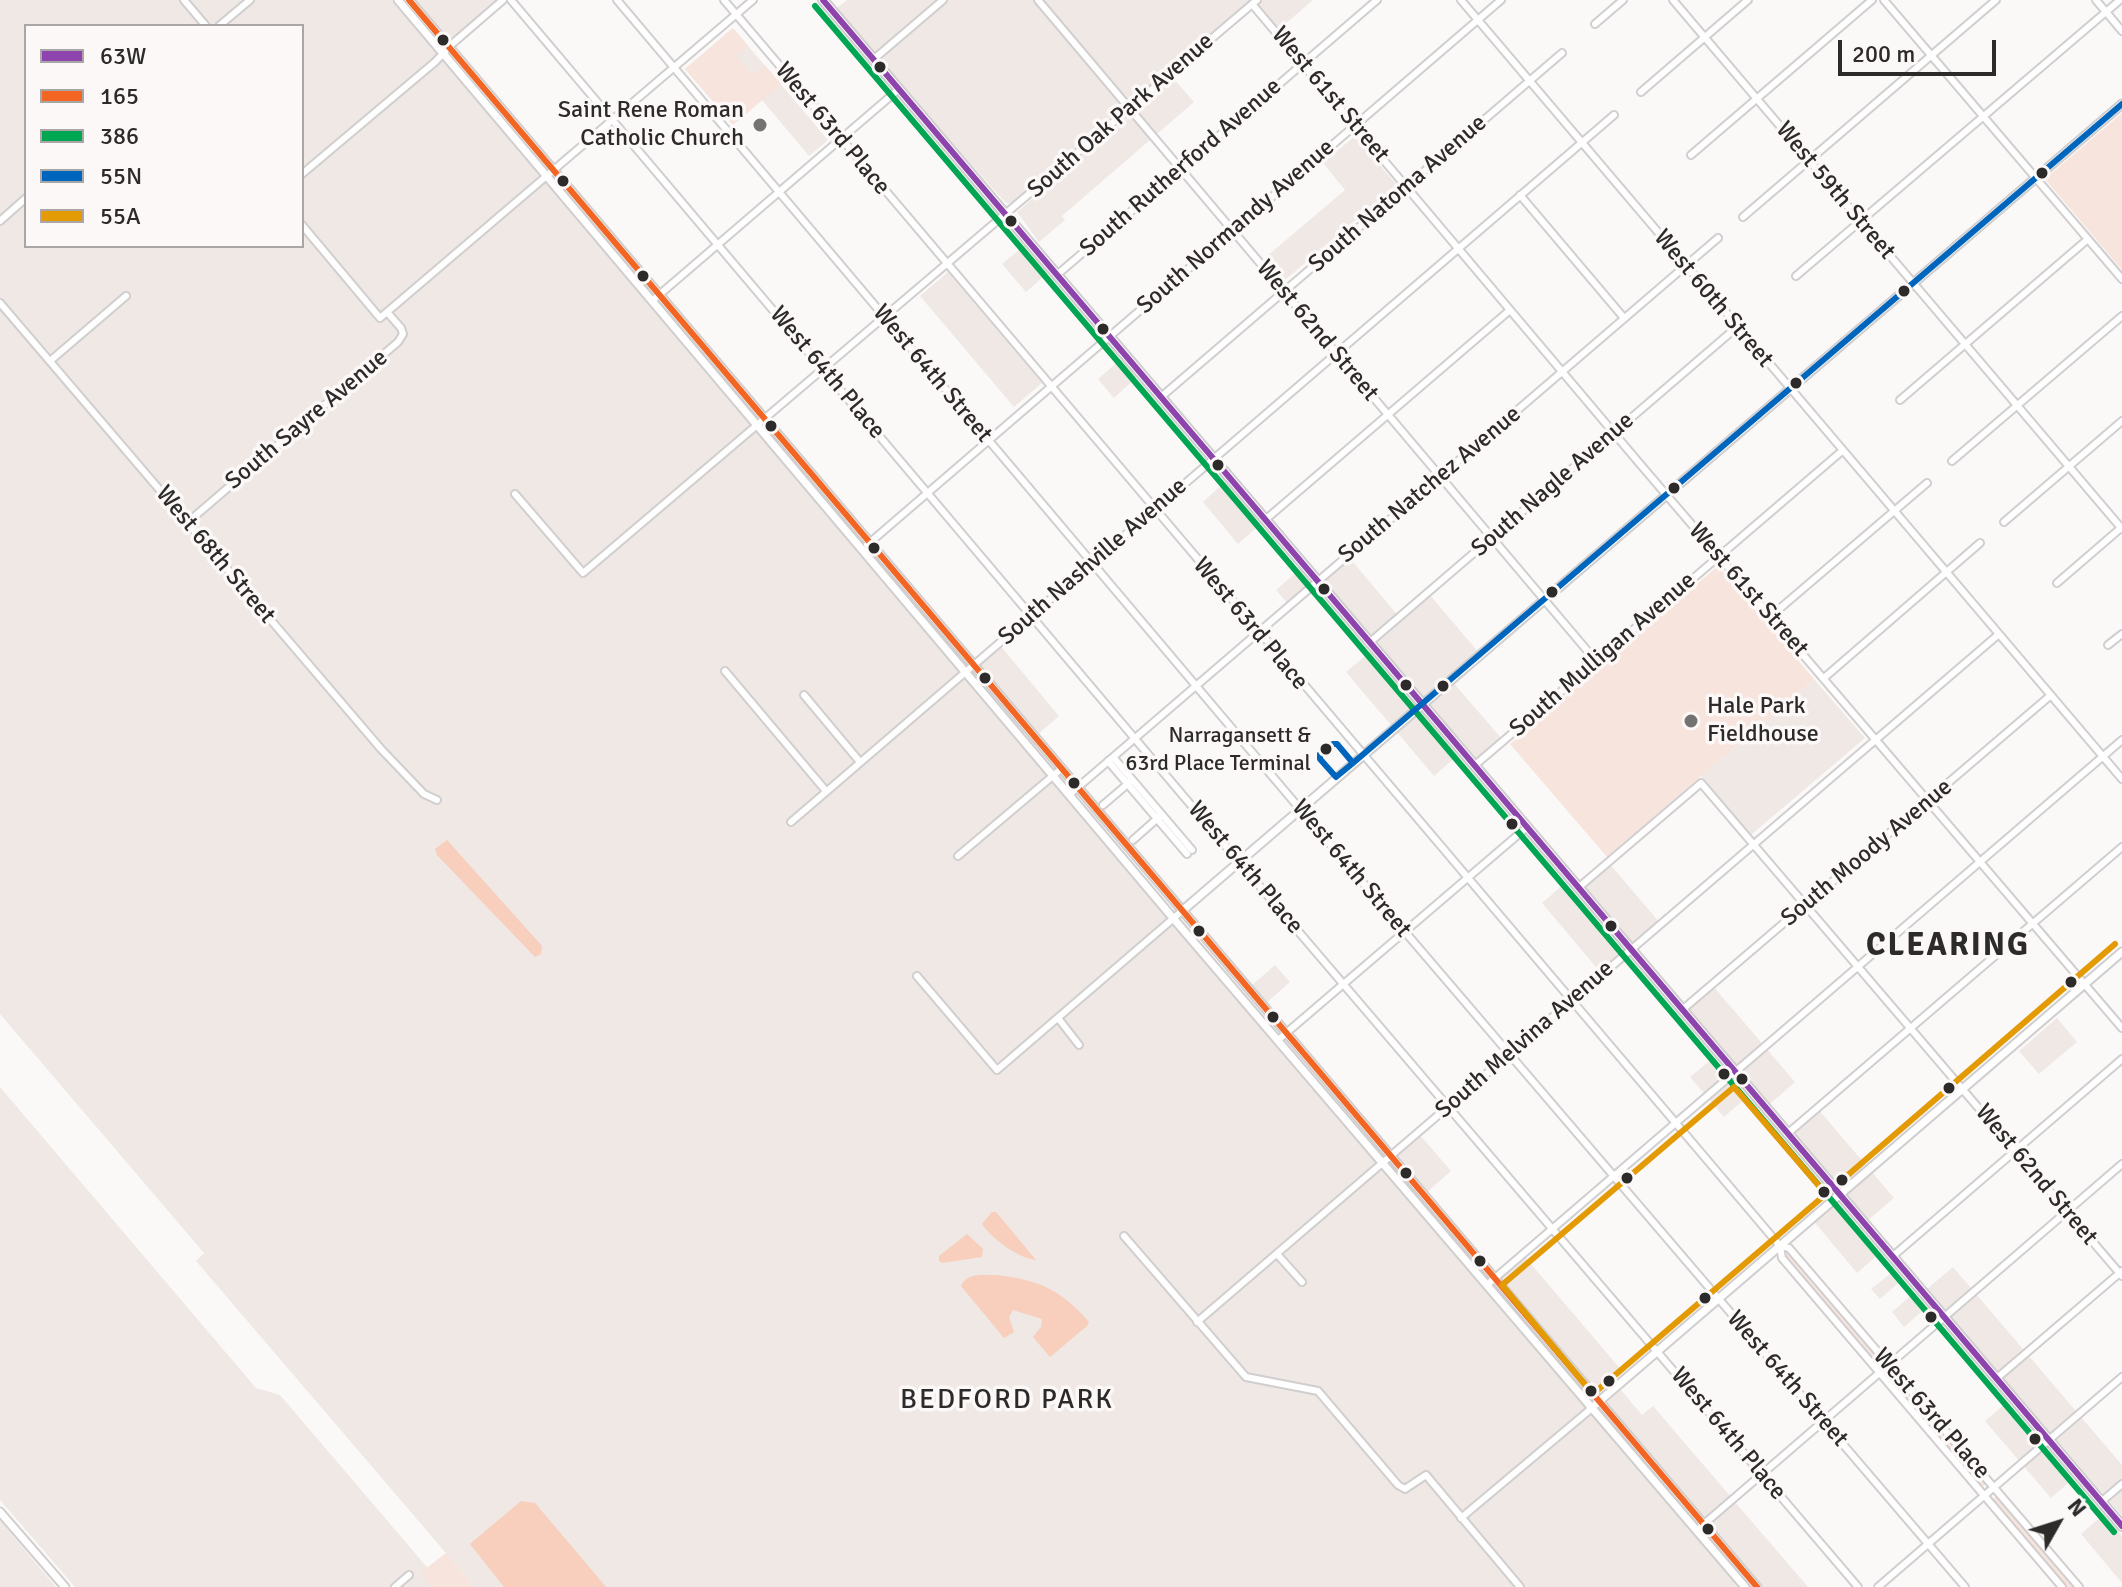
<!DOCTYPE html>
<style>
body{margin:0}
#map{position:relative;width:2122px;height:1587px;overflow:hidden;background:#fbf9f8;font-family:Signika,sans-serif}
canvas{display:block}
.legend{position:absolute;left:24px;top:24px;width:280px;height:224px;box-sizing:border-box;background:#fcf8f7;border:2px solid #a9a6a5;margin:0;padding:10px 14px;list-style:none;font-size:24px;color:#2c2b2a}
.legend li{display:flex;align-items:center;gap:16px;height:40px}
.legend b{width:40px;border:2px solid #a9a6a5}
.north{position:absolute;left:2018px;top:1483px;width:80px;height:80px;-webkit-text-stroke:6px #fcf8f7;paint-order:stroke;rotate:51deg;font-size:22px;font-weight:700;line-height:32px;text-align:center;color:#2c2b2a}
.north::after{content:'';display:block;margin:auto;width:28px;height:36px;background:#2c2b2a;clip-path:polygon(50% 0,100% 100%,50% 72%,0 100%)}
.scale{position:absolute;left:1838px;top:40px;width:158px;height:36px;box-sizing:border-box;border:4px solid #2c2b2a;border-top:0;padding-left:10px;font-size:24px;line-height:28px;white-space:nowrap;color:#2c2b2a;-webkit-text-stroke:6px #fcf8f7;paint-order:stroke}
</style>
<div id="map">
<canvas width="2122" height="1587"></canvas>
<ul class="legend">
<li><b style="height:10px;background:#8e44ad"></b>63W</li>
<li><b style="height:10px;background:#f26522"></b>165</li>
<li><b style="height:10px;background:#00a651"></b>386</li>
<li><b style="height:10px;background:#0065bd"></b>55N</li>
<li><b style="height:10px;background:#e39a04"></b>55A</li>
</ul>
<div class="north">N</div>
<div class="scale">200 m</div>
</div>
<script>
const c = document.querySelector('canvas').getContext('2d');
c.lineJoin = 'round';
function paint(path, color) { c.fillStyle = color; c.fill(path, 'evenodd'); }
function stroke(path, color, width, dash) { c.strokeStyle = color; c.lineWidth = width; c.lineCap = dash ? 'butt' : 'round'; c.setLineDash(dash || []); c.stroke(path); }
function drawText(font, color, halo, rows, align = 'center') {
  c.font = font + ' Signika,sans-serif'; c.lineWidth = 7; c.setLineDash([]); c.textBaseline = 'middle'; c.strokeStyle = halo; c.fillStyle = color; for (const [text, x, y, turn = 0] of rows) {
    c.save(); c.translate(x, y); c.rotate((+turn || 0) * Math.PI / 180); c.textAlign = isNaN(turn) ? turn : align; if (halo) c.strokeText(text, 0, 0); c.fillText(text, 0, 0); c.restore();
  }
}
const built = new Path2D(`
 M0 0H391L1111 848 1746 1587H475L196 1261 204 1253 0 1014ZM26 26H302V246H26Z
 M413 0H497L448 42Z
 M847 0H1252L1012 204 1005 202 968 161 837 8Z
 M1263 0H1313L1277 31 1255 6Z
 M733 28 828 140 809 156 762 100 733 125 685 69Z
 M1173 78 1194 102 1062 216 1065 220 1039 242 1017 212Z
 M1355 136 1397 185 1285 280 1266 257 1345 190 1323 163Z
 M1026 244 1049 272 1026 292 1002 264Z
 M948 272 1042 383 1014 407 920 296Z
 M1122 358 1138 376 1114 398 1098 379Z
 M1226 481 1262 523 1238 544 1203 502Z
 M1348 556 1400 618 1429 594 1480 654 1451 680 1502 739 1478 760 1322 579Z
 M1300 569 1313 584 1289 605 1276 590Z
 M999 644 1059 716 1036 736 975 665Z
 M1370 652 1458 755 1434 776 1346 672Z
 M1814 679 1865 738 1751 835 1701 776Z
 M1609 863 1660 923 1634 945 1583 886Z
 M1564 884 1624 953 1601 973 1542 903Z
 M1275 965 1290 982 1265 1004 1251 986Z
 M1713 986 1795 1082 1769 1105 1687 1008Z
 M2057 1018 2077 1042 2039 1074 2019 1051Z
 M1713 1058 1747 1097 1724 1117 1690 1077Z
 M0 1087 256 1388 280 1395 444 1587H75L0 1500Z
 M1818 1109 1894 1198 1868 1220 1792 1131Z
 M1420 1135 1451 1171 1425 1194 1393 1157Z
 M1833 1199 1880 1253 1857 1273 1811 1218Z
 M1525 1257 1623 1372 1596 1396 1499 1280Z
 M1953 1267 2122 1465V1516L1927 1289Z
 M1895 1270 1903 1279 1880 1299 1871 1289Z
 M1914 1293 1927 1307 1904 1327 1892 1312Z
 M1621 1390 1642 1415 1653 1406 1731 1497 1703 1519 1605 1404Z
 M2007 1402 2073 1479 2051 1498 1985 1421Z
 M1735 1502 1808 1587H1761L1708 1526Z
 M2104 1514 2122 1536V1583L2081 1534Z
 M0 1521 56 1587H0Z`);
const green = new Path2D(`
 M733 28 748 46 736 56 752 75 765 65 781 84 733 125 685 69Z
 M2122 113V270L2045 179Z
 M1718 566 1814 679 1607 857 1510 744Z
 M1788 1250 1882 1360 1877 1365 1783 1255Z
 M1893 1372 1987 1483 1981 1488 1887 1377Z
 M1998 1495 2076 1587H2066L1992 1500Z
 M446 1553 475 1587H432L420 1573Z`);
const water = new Path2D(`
 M447 840 542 946 541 954 535 957 437 855 435 849Z
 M992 1212H996L1036 1260C1018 1258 992 1239 982 1224Z
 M967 1234 983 1249 982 1257 942 1263 939 1261V1256Z
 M997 1275C1040 1280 1061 1290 1089 1322L1087 1326 1050 1357 1033 1337 1041 1327 1042 1319 1013 1310 1009 1317 1014 1332 1004 1338 961 1286C967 1272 984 1275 997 1275Z
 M521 1501 535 1503 606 1587H504L470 1544Z`);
const minor = new Path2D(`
 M184 0 206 26
 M511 0 1234 856 1858 1587
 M617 0 1300 809 1965 1587
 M724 0 1780 1246 1782 1258 2062 1587
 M1038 0 1596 661
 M1461 0 2122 779
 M1673 0 2122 529
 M1884 0 2122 279
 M2096 0 2122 31
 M1252 4 1640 464 2122 1028
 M1595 24 1623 0
 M219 26 250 0
 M874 59 943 0
 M1641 92 1748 0
 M1691 155 1872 0
 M302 174 435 62 452 44 503 0
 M1520 195 1624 318
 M1743 217 1996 0
 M0 221 26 198
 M302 225 380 318 753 0
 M1058 274 1377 0
 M1796 276 2120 0
 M652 301 899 89
 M0 303 381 749 424 794 437 800
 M50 361 126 296
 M1161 397 1562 53
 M1900 400 2088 239
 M1952 461 2122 316
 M515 494 583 573 1257 0
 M1265 520 1510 310
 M188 522 398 342 403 334 401 328 387 312
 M2004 522 2122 421
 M867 545 1501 0
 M2057 583 2122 527
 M1771 616 1927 483
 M1369 643 1737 327
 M2108 645 2122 634
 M725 671 826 791
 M1824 678 1980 543
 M804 695 860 762
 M1113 757 1192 850
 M1108 761 1187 854
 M1474 766 1842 451
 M1070 794 1718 238
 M1103 805 1130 782
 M791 822 1614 115
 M1133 840 1159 817
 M958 856 1061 769
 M1578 888 1701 783 2122 1276
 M917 976 997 1070 1182 911
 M1682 1010 2051 695
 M1058 1018 1079 1045
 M1278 1040 1526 828
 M1787 1134 2122 847
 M1124 1236 1246 1377 1318 1391 1398 1485 1405 1489 1426 1475 1520 1587
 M1780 1246 1789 1248 2079 1587
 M1277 1254 1302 1282
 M1893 1256 2122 1059
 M1488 1284 2122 740
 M1197 1322 1999 634
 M1997 1378 2122 1271
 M2101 1502 2122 1484
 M1461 1518 1592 1408
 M1697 1530 2122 1164
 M395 1587 409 1575
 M1878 1587 2122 1377`);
const tertiary = new Path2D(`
 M398 0 1173 918 1745 1587
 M409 0 1757 1587
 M1182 911 2122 104
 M1596 1404 2122 952
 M0 1512 65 1587`);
const secondary = new Path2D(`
 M823 0 2122 1526`);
const bus1 = new Path2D(`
 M823 0 2122 1526`);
const bus2 = new Path2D(`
 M409 0 1757 1587`);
const bus3 = new Path2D(`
 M815 6 2114 1532`);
const bus4 = new Path2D(`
 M1333 744H1337L1353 763 1336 777 1320 759V754Z
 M1353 763 2122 104`);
const bus5 = new Path2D(`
 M1734 1087 1826 1194 1593 1394 1502 1285Z
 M1841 1181 2115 944`);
const markers = [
 [443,40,7,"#2c2b2a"],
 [880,67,7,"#2c2b2a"],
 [760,125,8,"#747372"],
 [2042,173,7,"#2c2b2a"],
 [563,181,7,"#2c2b2a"],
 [1011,221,7,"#2c2b2a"],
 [643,276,7,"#2c2b2a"],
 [1904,291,7,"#2c2b2a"],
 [1103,329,7,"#2c2b2a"],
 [1796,383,7,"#2c2b2a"],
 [771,426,7,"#2c2b2a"],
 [1218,465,7,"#2c2b2a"],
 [1674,488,7,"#2c2b2a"],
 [874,548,7,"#2c2b2a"],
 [1324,589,7,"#2c2b2a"],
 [1552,592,7,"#2c2b2a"],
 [985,678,7,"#2c2b2a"],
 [1406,685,7,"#2c2b2a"],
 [1443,686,7,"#2c2b2a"],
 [1691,721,8,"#747372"],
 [1326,749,7,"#2c2b2a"],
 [1074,783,7,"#2c2b2a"],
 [1512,824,7,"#2c2b2a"],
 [1611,926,7,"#2c2b2a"],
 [1199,931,7,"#2c2b2a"],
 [2071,982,7,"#2c2b2a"],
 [1273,1017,7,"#2c2b2a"],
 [1724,1074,7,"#2c2b2a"],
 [1742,1079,7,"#2c2b2a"],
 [1949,1088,7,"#2c2b2a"],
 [1406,1173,7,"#2c2b2a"],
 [1627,1178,7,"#2c2b2a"],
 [1842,1180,7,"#2c2b2a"],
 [1824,1192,7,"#2c2b2a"],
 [1480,1261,7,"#2c2b2a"],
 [1705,1298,7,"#2c2b2a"],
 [1931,1317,7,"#2c2b2a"],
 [1609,1381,7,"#2c2b2a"],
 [1591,1391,7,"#2c2b2a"],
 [2035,1439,7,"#2c2b2a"],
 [1708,1529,7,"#2c2b2a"]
];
const busNames = [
 ["Narragansett &",1311,736],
 ["63rd Place Terminal",1311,764]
];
const streetNames = [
 ["West 61st Street",1330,95,50],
 ["South Oak Park Avenue",1121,116,-41],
 ["West 63rd Place",832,129,50],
 ["South Rutherford Avenue",1181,168,-41],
 ["West 59th Street",1835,191,50],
 ["South Natoma Avenue",1398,194,-41],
 ["South Normandy Avenue",1236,227,-41],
 ["West 60th Street",1713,299,50],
 ["West 62nd Street",1317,331,50],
 ["West 64th Place",827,373,50],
 ["West 64th Street",932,374,50],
 ["South Sayre Avenue",307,420,-40],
 ["South Natchez Avenue",1430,485,-40],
 ["South Nagle Avenue",1553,485,-41],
 ["West 68th Street",215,555,50],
 ["South Nashville Avenue",1093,562,-41],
 ["West 61st Street",1748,590,49],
 ["West 63rd Place",1250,624,50],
 ["South Mulligan Avenue",1603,655,-41],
 ["South Moody Avenue",1867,853,-40],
 ["West 64th Place",1245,868,50],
 ["West 64th Street",1351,869,50],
 ["South Melvina Avenue",1525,1040,-41],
 ["West 62nd Street",2036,1175,50],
 ["West 64th Street",1787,1379,49],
 ["West 63rd Place",1931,1414,49],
 ["West 64th Place",1728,1434,50]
];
const poiNames = [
 ["Saint Rene Roman",744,111],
 ["Catholic Church",744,139],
 ["Hale Park",1707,707,"left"],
 ["Fieldhouse",1707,735,"left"]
];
const quarterNames = [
 ["BEDFORD PARK",1007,1401]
];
const districtNames = [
 ["CLEARING",1948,947]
];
paint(built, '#efe8e4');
paint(green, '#f7e4dc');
paint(water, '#f8cebc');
stroke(minor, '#d0cece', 10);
stroke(tertiary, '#d0cece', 11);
stroke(secondary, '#d0cece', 12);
stroke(minor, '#fefefe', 6);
stroke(tertiary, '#fefefe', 7);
stroke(secondary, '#fefefe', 8);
stroke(bus1, '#8e44ad', 6);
stroke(bus2, '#f26522', 6);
stroke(bus3, '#00a651', 6);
stroke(bus4, '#0065bd', 6);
stroke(bus5, '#e39a04', 6);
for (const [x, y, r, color] of markers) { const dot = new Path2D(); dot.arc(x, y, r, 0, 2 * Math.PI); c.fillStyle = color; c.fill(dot); stroke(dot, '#fcf8f7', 3); }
drawText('22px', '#2c2b2a', '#fcf8f7', busNames, 'right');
drawText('24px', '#2c2b2a', '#fcf8f7', streetNames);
drawText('24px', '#2c2b2a', '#fcf8f7', poiNames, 'right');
c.letterSpacing = '2px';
drawText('28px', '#2c2b2a', '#fcf8f7', quarterNames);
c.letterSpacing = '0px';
c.letterSpacing = '2px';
drawText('bold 32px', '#2c2b2a', '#fcf8f7', districtNames);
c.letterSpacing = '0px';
</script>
